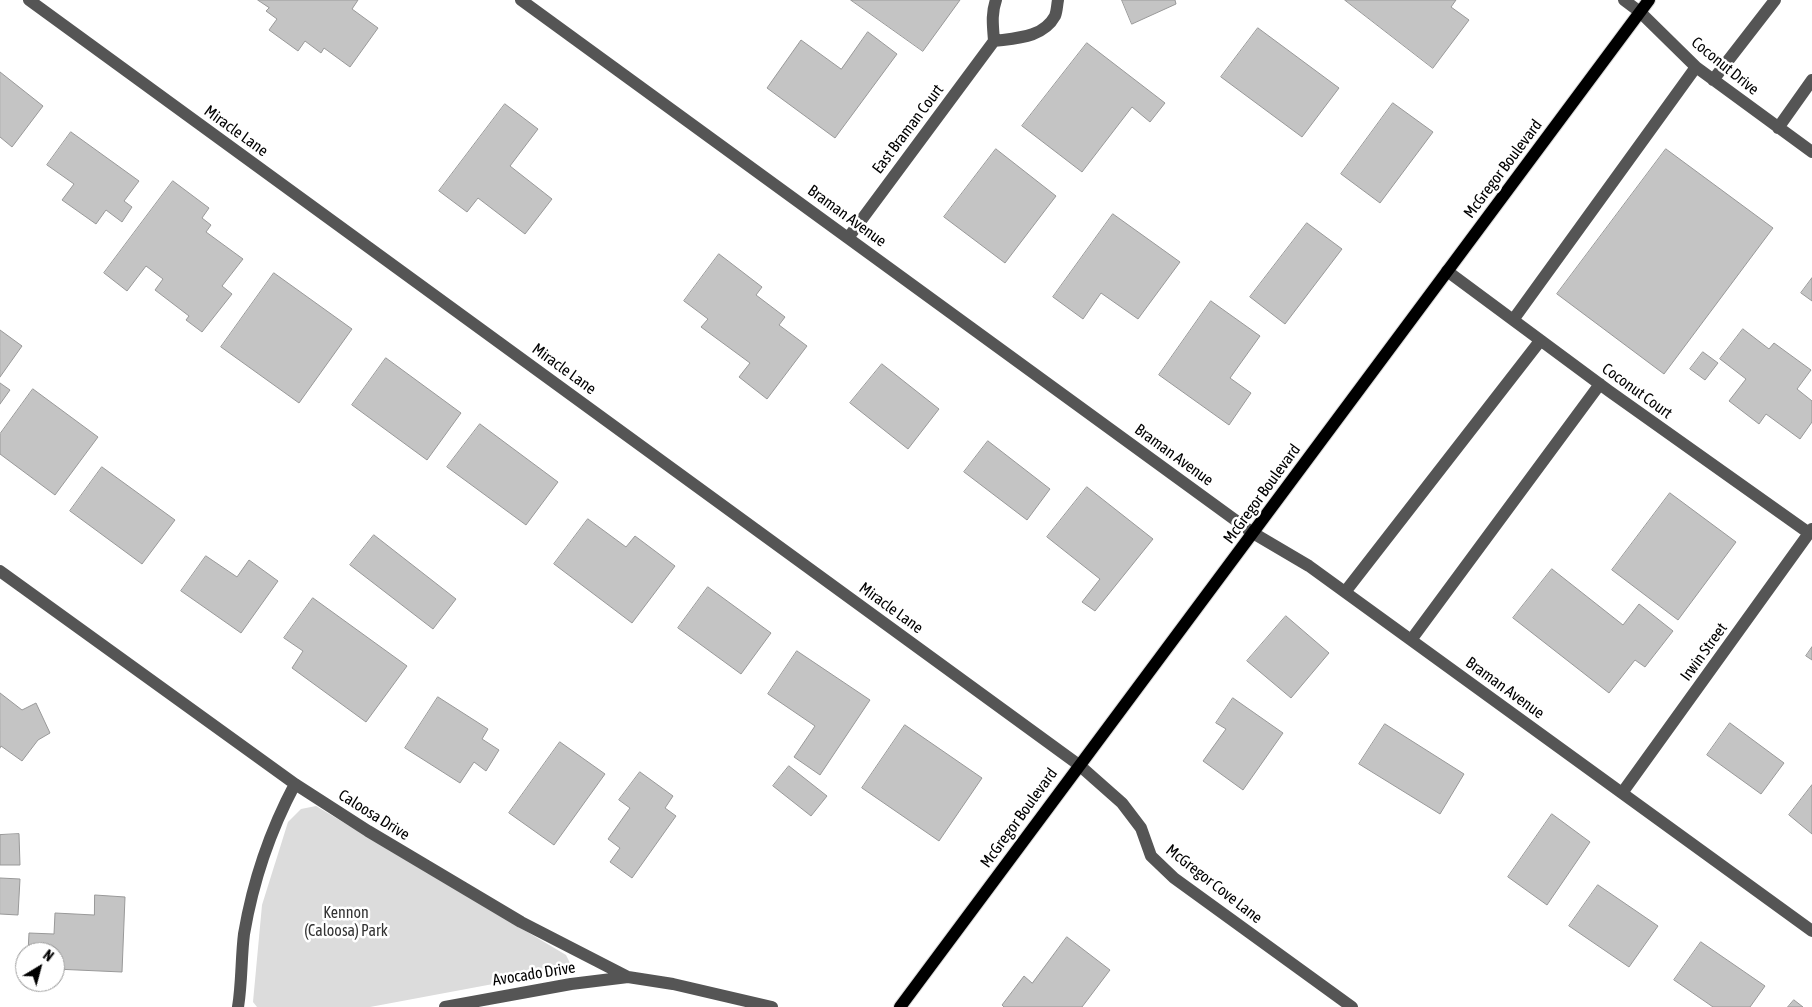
<!DOCTYPE html>
<style>
body{margin:0}
#map{position:relative;width:1812px;height:1007px;overflow:hidden;background:#fff;font-family:"Asap Condensed",sans-serif}
canvas{display:block}
.north{position:absolute;left:15px;top:942px;width:50px;height:50px;box-sizing:border-box;background:#fff;border:1px solid #999;border-radius:50%;rotate:37deg;font-size:14px;font-weight:700;line-height:20px;text-align:center;color:#000}
.north::after{content:'';display:block;margin:auto;width:18px;height:22px;background:#000;clip-path:polygon(50% 0,100% 100%,50% 72%,0 100%)}
</style>
<div id="map">
<canvas width="1812" height="1007"></canvas>
<div class="north">N</div>
</div>
<script>
const c = document.querySelector('canvas').getContext('2d');
c.lineJoin = 'round';
function paint(path, color) { c.fillStyle = color; c.fill(path, 'evenodd'); }
function stroke(path, color, width, dash) { c.strokeStyle = color; c.lineWidth = width; c.lineCap = dash ? 'butt' : 'round'; c.setLineDash(dash || []); c.stroke(path); }
function drawText(font, color, halo, rows, align = 'center') {
  c.font = font + ' "Asap Condensed",sans-serif'; c.lineWidth = 5; c.setLineDash([]); c.textBaseline = 'middle'; c.strokeStyle = halo; c.fillStyle = color; for (const [text, x, y, turn = 0] of rows) {
    c.save(); c.translate(x, y); c.rotate((+turn || 0) * Math.PI / 180); c.textAlign = isNaN(turn) ? turn : align; if (halo) c.strokeText(text, 0, 0); c.fillText(text, 0, 0); c.restore();
  }
}
const green = new Path2D(`
 M316 806 566 955 570 963 568 970 370 1007H257L253 1002 262 905 288 822 301 809Z`);
const building = new Path2D(`
 M258 0H358L352 9 378 28 350 67 324 48 321 53 305 41 298 51 269 30 277 19 266 11 269 8Z
 M851 0H960L923 51Z
 M1122 0H1175L1176 4 1132 24Z
 M1345 0H1456L1451 7 1469 20 1433 68Z
 M1258 28 1339 88 1302 137 1221 77Z
 M868 32 897 54 835 138 767 88 801 40 841 69Z
 M1087 43 1165 103 1150 122 1132 107 1082 172 1022 126Z
 M0 72 43 106 12 147 0 137Z
 M1393 103 1433 132 1380 203 1341 174Z
 M505 104 538 129 510 166 552 199 525 234 478 198 467 212 439 191Z
 M71 132 139 181 124 201 132 207 122 222 106 210 96 224 62 200 74 184 47 165Z
 M996 149 1056 196 1005 263 944 217Z
 M1666 149 1773 228 1664 374 1557 294Z
 M173 181 209 208 202 218 211 225 206 232 243 259 222 286 232 294 202 332 186 320 189 316 155 290 163 279 146 266 127 291 104 273Z
 M1113 214 1180 262 1138 319 1101 293 1083 319 1053 297Z
 M1307 223 1342 249 1285 324 1250 297Z
 M719 254 762 287 756 295 785 317 779 325 807 346 767 399 739 377 750 363 701 327 708 319 684 301Z
 M274 273 352 329 299 403 221 347Z
 M1812 278V301L1801 293Z
 M1211 301 1260 336 1230 378 1251 393 1229 425 1159 375Z
 M1743 329 1769 349 1774 343 1811 370 1797 389 1812 401V422L1800 439 1766 414 1759 424 1729 401 1746 379 1720 359Z
 M0 330 22 346 0 377Z
 M1703 352 1718 363 1705 380 1690 369Z
 M386 358 461 413 427 460 352 405Z
 M882 364 939 409 908 449 850 403Z
 M0 383 10 390 0 404Z
 M33 389 98 437 55 495 0 454V434Z
 M480 424 558 482 526 525 447 467Z
 M988 441 1050 489 1027 520 964 472Z
 M102 467 175 520 142 564 70 511Z
 M1087 487 1153 539 1095 611 1082 602 1100 579 1047 537Z
 M1670 493 1736 542 1678 620 1612 570Z
 M588 519 626 547 635 536 675 566 632 623 554 564Z
 M374 535 456 599 433 629 350 565Z
 M206 556 237 577 249 560 278 581 241 633 181 591Z
 M1552 569 1623 625 1639 604 1673 631 1645 667 1635 660 1609 693 1513 618Z
 M708 587 771 633 741 674 678 628Z
 M313 598 407 666 366 722 292 668 303 651 284 638Z
 M1286 616 1329 653 1291 698 1247 661Z
 M1812 647V660L1806 656Z
 M797 651 870 700 820 775 794 757 815 726 768 694Z
 M0 693 22 710 36 703 50 733 38 740 22 761 1 746 0 748Z
 M438 697 488 729 482 739 499 750 486 771 474 762 460 783 405 748Z
 M1233 698 1283 733 1243 790 1203 761 1226 729 1216 723Z
 M1730 723 1784 763 1761 794 1707 755Z
 M1385 724 1464 774 1440 814 1359 764Z
 M905 725 982 778 939 841 862 788Z
 M560 742 605 774 554 845 509 813Z
 M789 766 827 796 811 816 773 786Z
 M640 772 673 796 665 808 676 816 632 878 610 862 620 848 608 839 630 808 619 800Z
 M1812 785V834L1789 815Z
 M1552 814 1590 842 1547 905 1508 877Z
 M19 834 20 865H0V835Z
 M0 878 20 879 18 915 0 914Z
 M1598 885 1658 926 1629 967 1569 926Z
 M95 895 125 897 122 972 55 969V952H28L29 933 54 934 55 913 94 915Z
 M1067 937 1110 970 1082 1007H1004L1002 1005 1024 976 1032 983Z
 M1701 942 1765 986 1750 1007H1713L1674 980Z
 M1794 1000 1803 1007H1788Z`);
const minor = new Path2D(`
 M29 0 1079 765 1122 803 1141 828 1151 856 1174 878 1352 1007
 M521 0 1253 533 1309 566 1812 931
 M1624 0 1640 12 1696 67 1812 152
 M994 41C1016 38 1043 38 1055 16 1057 11 1057 5 1058 0
 M1713 80 1775 0
 M1778 128 1812 80
 M848 238 994 41C993 26 991 14 996 0
 M1447 271 1609 391 1809 533
 M1513 320 1696 67
 M0 571 295 784 368 831 521 922 628 977 673 984 772 1007
 M1345 592 1540 341
 M1411 640 1600 384
 M1622 793 1812 529
 M238 1007C242 983 241 958 244 934 253 881 270 831 295 784
 M445 1007 571 984 628 977`);
const major = new Path2D(`
 M900 1007 1649 0`);
const streetNames = [
 ["Coconut Drive",1725,66,39],
 ["East Braman Court",908,129,-53],
 ["Miracle Lane",236,131,36],
 ["McGregor Boulevard",1503,169,-53],
 ["Braman Avenue",847,216,36],
 ["Miracle Lane",564,369,36],
 ["Coconut Court",1637,391,36],
 ["Braman Avenue",1174,455,36],
 ["McGregor Boulevard",1262,494,-54],
 ["Miracle Lane",891,608,36],
 ["Irwin Street",1704,652,-54],
 ["Braman Avenue",1505,688,36],
 ["Caloosa Drive",374,815,32],
 ["McGregor Boulevard",1019,818,-54],
 ["McGregor Cove Lane",1214,884,38],
 ["Avocado Drive",534,974,-9]
];
const parkNames = [
 ["Kennon",346,913],
 ["(Caloosa) Park",346,931]
];
paint(green, '#dcdcdc');
paint(building, '#c4c4c4');
stroke(building, '#999', 1);
stroke(major, '#dbdbdb', 14);
stroke(minor, '#555', 12);
stroke(major, '#000', 12);
drawText('16px', '#000', '#fff', streetNames);
drawText('16px', '#333', '#fff', parkNames);
</script>
